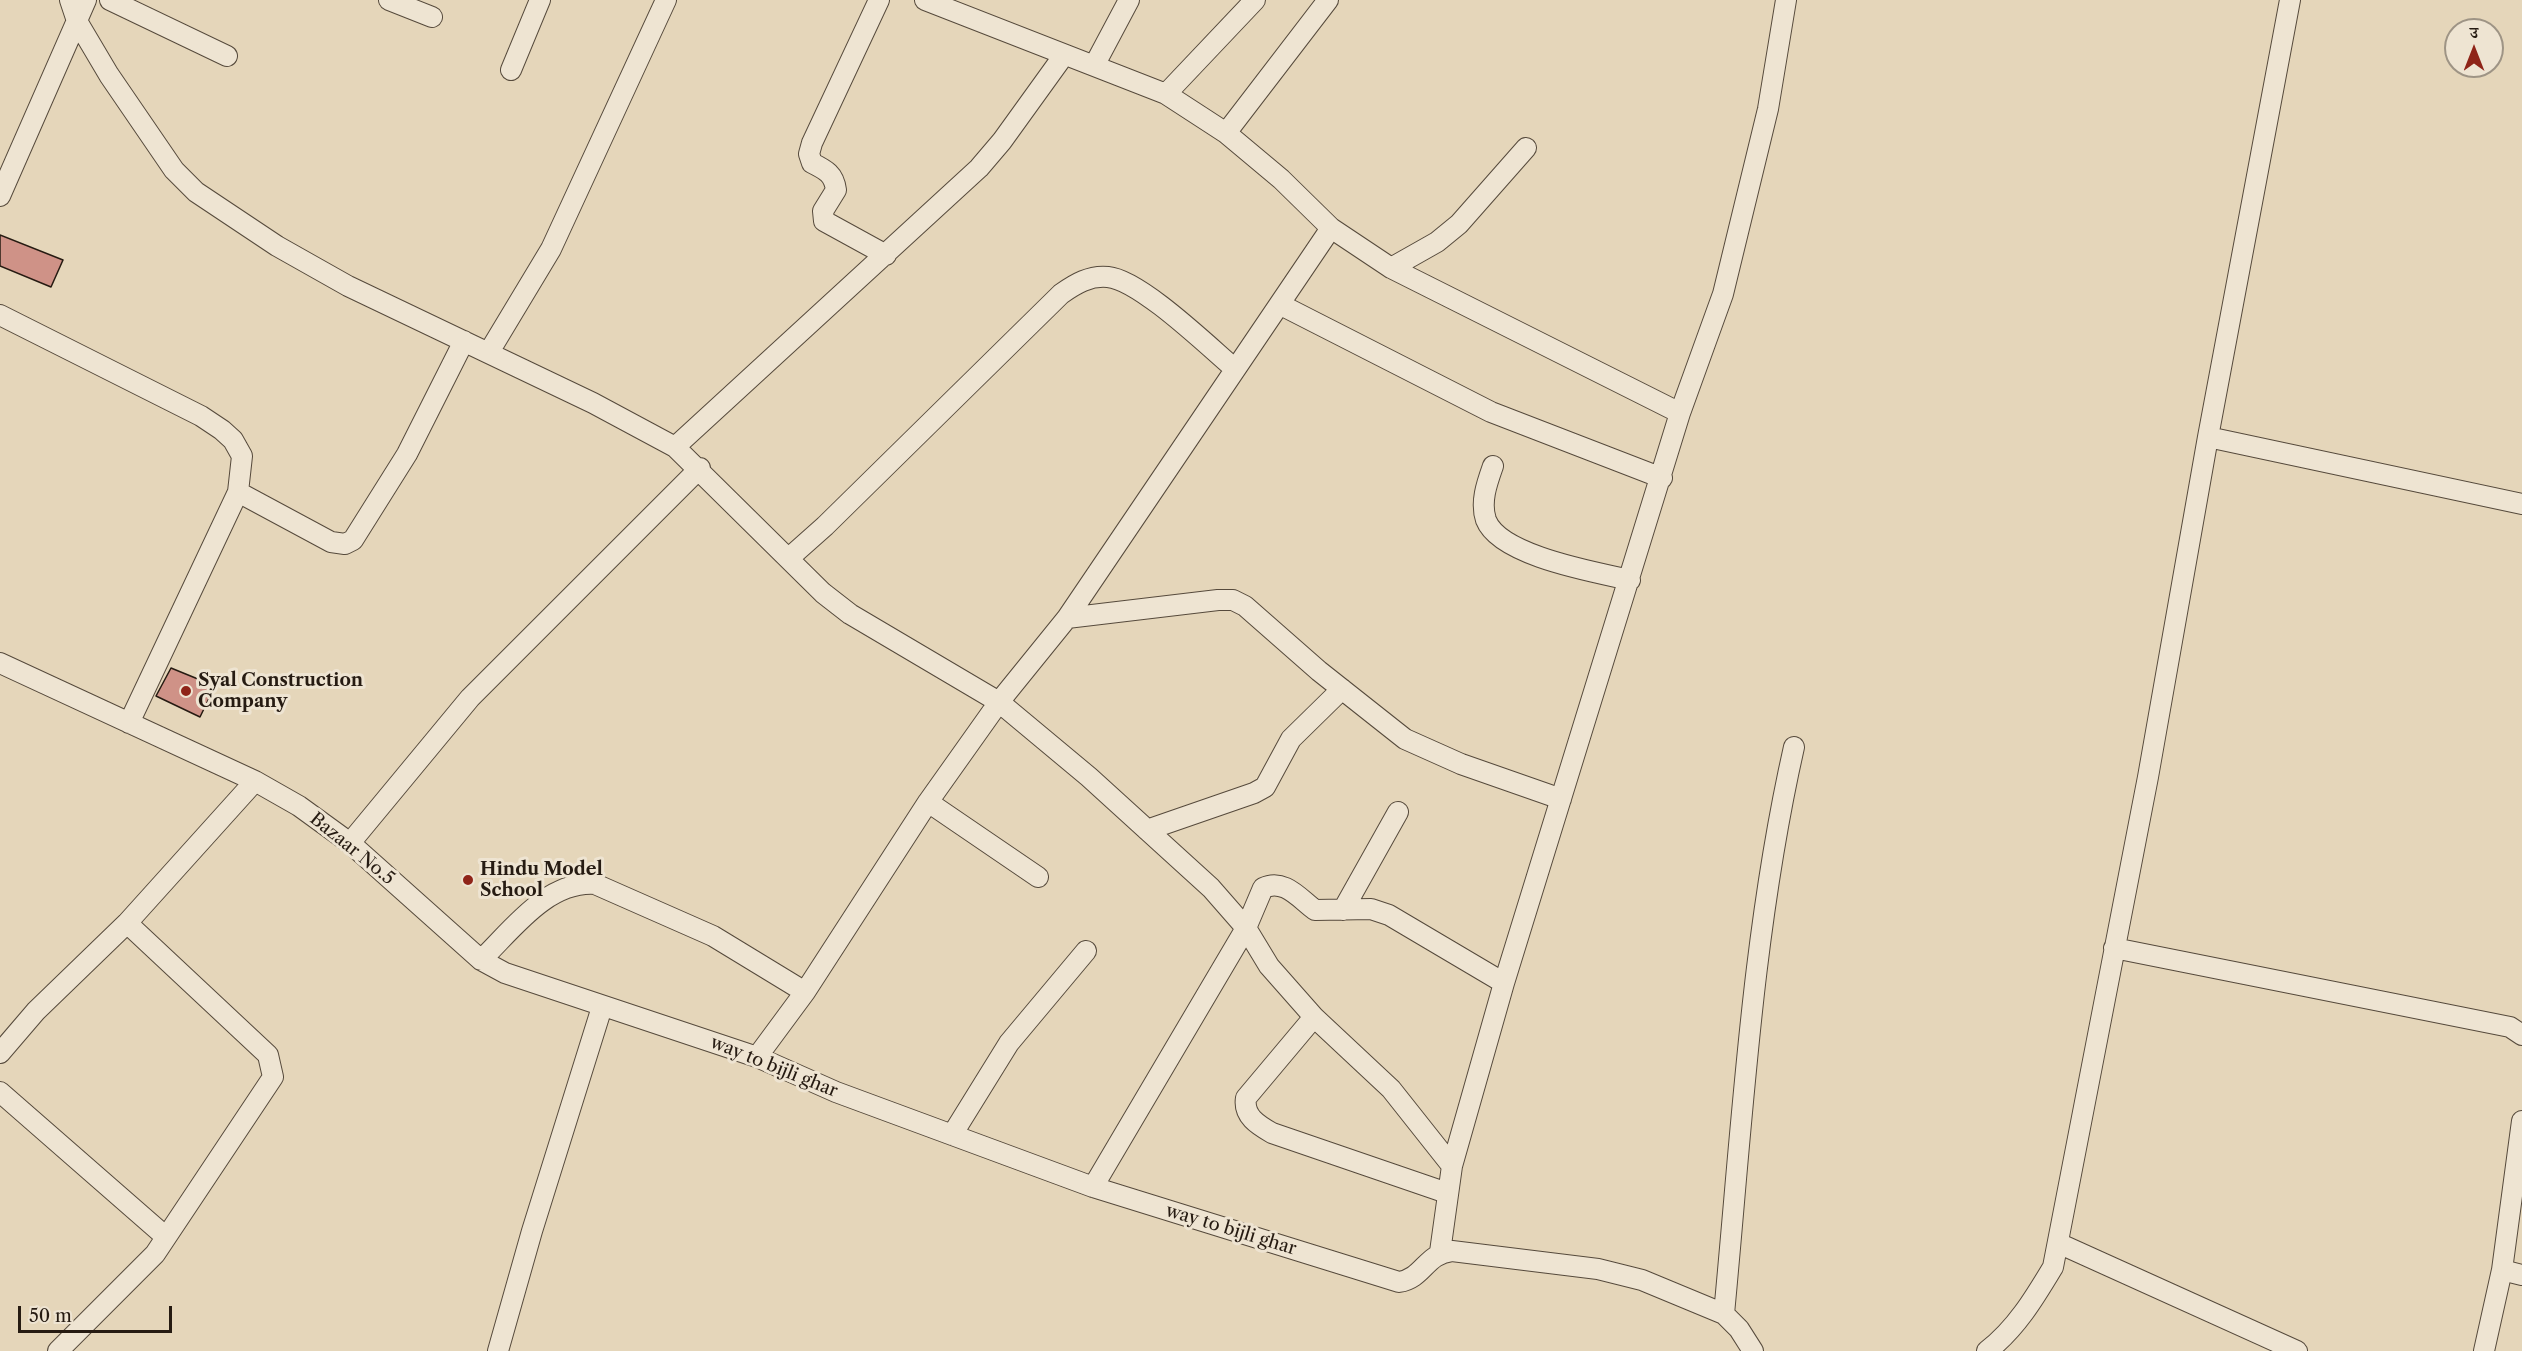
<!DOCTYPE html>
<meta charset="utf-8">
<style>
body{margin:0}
#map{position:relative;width:2522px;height:1351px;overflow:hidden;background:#e5d6ba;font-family:"Libre Caslon Text","Noto Serif Devanagari",serif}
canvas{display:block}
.north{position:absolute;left:2444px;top:18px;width:60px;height:60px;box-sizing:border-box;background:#eee4d2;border:2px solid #9e9485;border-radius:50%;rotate:0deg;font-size:16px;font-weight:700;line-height:24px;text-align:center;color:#261b12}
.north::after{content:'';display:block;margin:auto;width:21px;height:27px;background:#8f2418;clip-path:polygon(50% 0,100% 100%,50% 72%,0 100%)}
.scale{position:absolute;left:18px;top:1306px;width:154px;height:27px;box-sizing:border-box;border:3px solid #261b12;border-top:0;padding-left:8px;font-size:18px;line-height:21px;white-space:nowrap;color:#261b12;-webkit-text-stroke:4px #eee4d2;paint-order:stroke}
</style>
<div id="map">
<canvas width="2522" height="1351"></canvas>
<div class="north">उ</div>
<div class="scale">50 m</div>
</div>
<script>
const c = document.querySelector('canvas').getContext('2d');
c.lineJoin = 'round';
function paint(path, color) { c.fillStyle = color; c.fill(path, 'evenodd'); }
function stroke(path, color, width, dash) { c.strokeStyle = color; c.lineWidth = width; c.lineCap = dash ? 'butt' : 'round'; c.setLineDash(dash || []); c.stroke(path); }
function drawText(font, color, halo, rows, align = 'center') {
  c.font = font + ' "Libre Caslon Text",serif'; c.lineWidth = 6; c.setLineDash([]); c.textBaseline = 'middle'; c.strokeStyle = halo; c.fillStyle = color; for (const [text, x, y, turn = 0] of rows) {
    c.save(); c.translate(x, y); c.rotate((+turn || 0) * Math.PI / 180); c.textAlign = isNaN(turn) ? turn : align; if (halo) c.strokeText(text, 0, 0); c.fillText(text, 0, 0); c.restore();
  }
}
const building = new Path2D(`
 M0 235 63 260 51 287 0 266Z
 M171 668 215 686 200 717 156 696Z`);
const minor = new Path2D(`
 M70 0 77 21 109 75 174 170 196 192 277 246 348 286 593 403 675 447 823 593 850 614 999 702 1089 777 1211 888 1246 928 1269 966 1314 1017 1391 1089 1452 1166
 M110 0 227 56
 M389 0 432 17
 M879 0 812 143 809 154 812 163C826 170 834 174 836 190L823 211 824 221 886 255
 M925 0 1166 94 1226 133 1281 179 1331 228 1391 268 1680 413
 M1095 64 1129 0
 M511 70 540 0
 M1166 94 1255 0
 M1226 133 1328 0
 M0 196 86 0
 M1391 268 1437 242 1459 224 1526 148
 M1281 305 1491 412 1662 478
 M0 315 201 416 222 430 233 440 242 456 238 492 129 723
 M489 352 551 249 666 0
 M2208 437 2522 504
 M675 447 979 168 1002 141 1064 55
 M1493 466C1487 483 1480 502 1486 520 1500 556 1595 572 1630 580
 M238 492 331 542 345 544 353 540 407 454 464 341
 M789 558 825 526 1061 294C1075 284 1090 275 1108 277 1140 280 1208 346 1235 369
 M1067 618 1218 600H1233L1245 606 1319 671 1405 739 1461 764 1561 799
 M0 663 255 781 299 806 350 843 481 960 505 973 757 1057 836 1092 1093 1187 1399 1282C1424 1278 1425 1254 1452 1251L1598 1269 1642 1280 1724 1314 1739 1329 1753 1351
 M928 802 1038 877
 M1147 830 1254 793 1265 787 1291 739 1342 689
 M350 843 470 698 700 468
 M1343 910 1398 812
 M2114 948 2510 1027 2522 1035
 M481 960C513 929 547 881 595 884L713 936 805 992
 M1314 1017 1246 1098C1243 1116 1258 1125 1272 1133L1447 1193
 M0 1053 36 1011 127 923 255 781
 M757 1057 805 992 928 802 999 702 1067 618 1331 228
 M0 1092 166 1237
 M952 1135 1009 1043 1086 951
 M1093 1187 1246 928 1263 888C1284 878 1299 898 1315 910L1371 909 1389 915 1504 983
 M2058 1243 2297 1351
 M1440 1252 1452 1166 1504 983 1680 413 1723 294 1768 109 1786 0
 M2502 1270 2522 1275
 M1724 1314C1742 1125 1752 933 1794 747
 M58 1351 155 1254 273 1077 268 1055 127 923
 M498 1351 532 1231 602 1007
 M1987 1351C2016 1329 2035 1297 2053 1267L2148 777 2208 437 2290 0
 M2484 1351 2502 1270 2522 1121`);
const markers = [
 [186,691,6,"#8f2418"],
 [468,880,6,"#8f2418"]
];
const poiNames = [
 ["Syal Construction",198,681],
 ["Company",198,702],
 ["Hindu Model",480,870],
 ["School",480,891]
];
const streetNames = [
 ["Bazaar No.5",352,849,39],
 ["way to bijli ghar",774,1067,22],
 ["way to bijli ghar",1231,1230,17]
];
paint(building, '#cf9287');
stroke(building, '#261b12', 1.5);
stroke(minor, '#564a3c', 22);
stroke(minor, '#eee4d2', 20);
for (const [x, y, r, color] of markers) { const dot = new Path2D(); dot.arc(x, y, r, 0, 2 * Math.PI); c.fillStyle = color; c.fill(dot); stroke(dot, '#eee4d2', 2); }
drawText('bold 18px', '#261b12', '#eee4d2', poiNames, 'left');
drawText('18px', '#261b12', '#eee4d2', streetNames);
</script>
